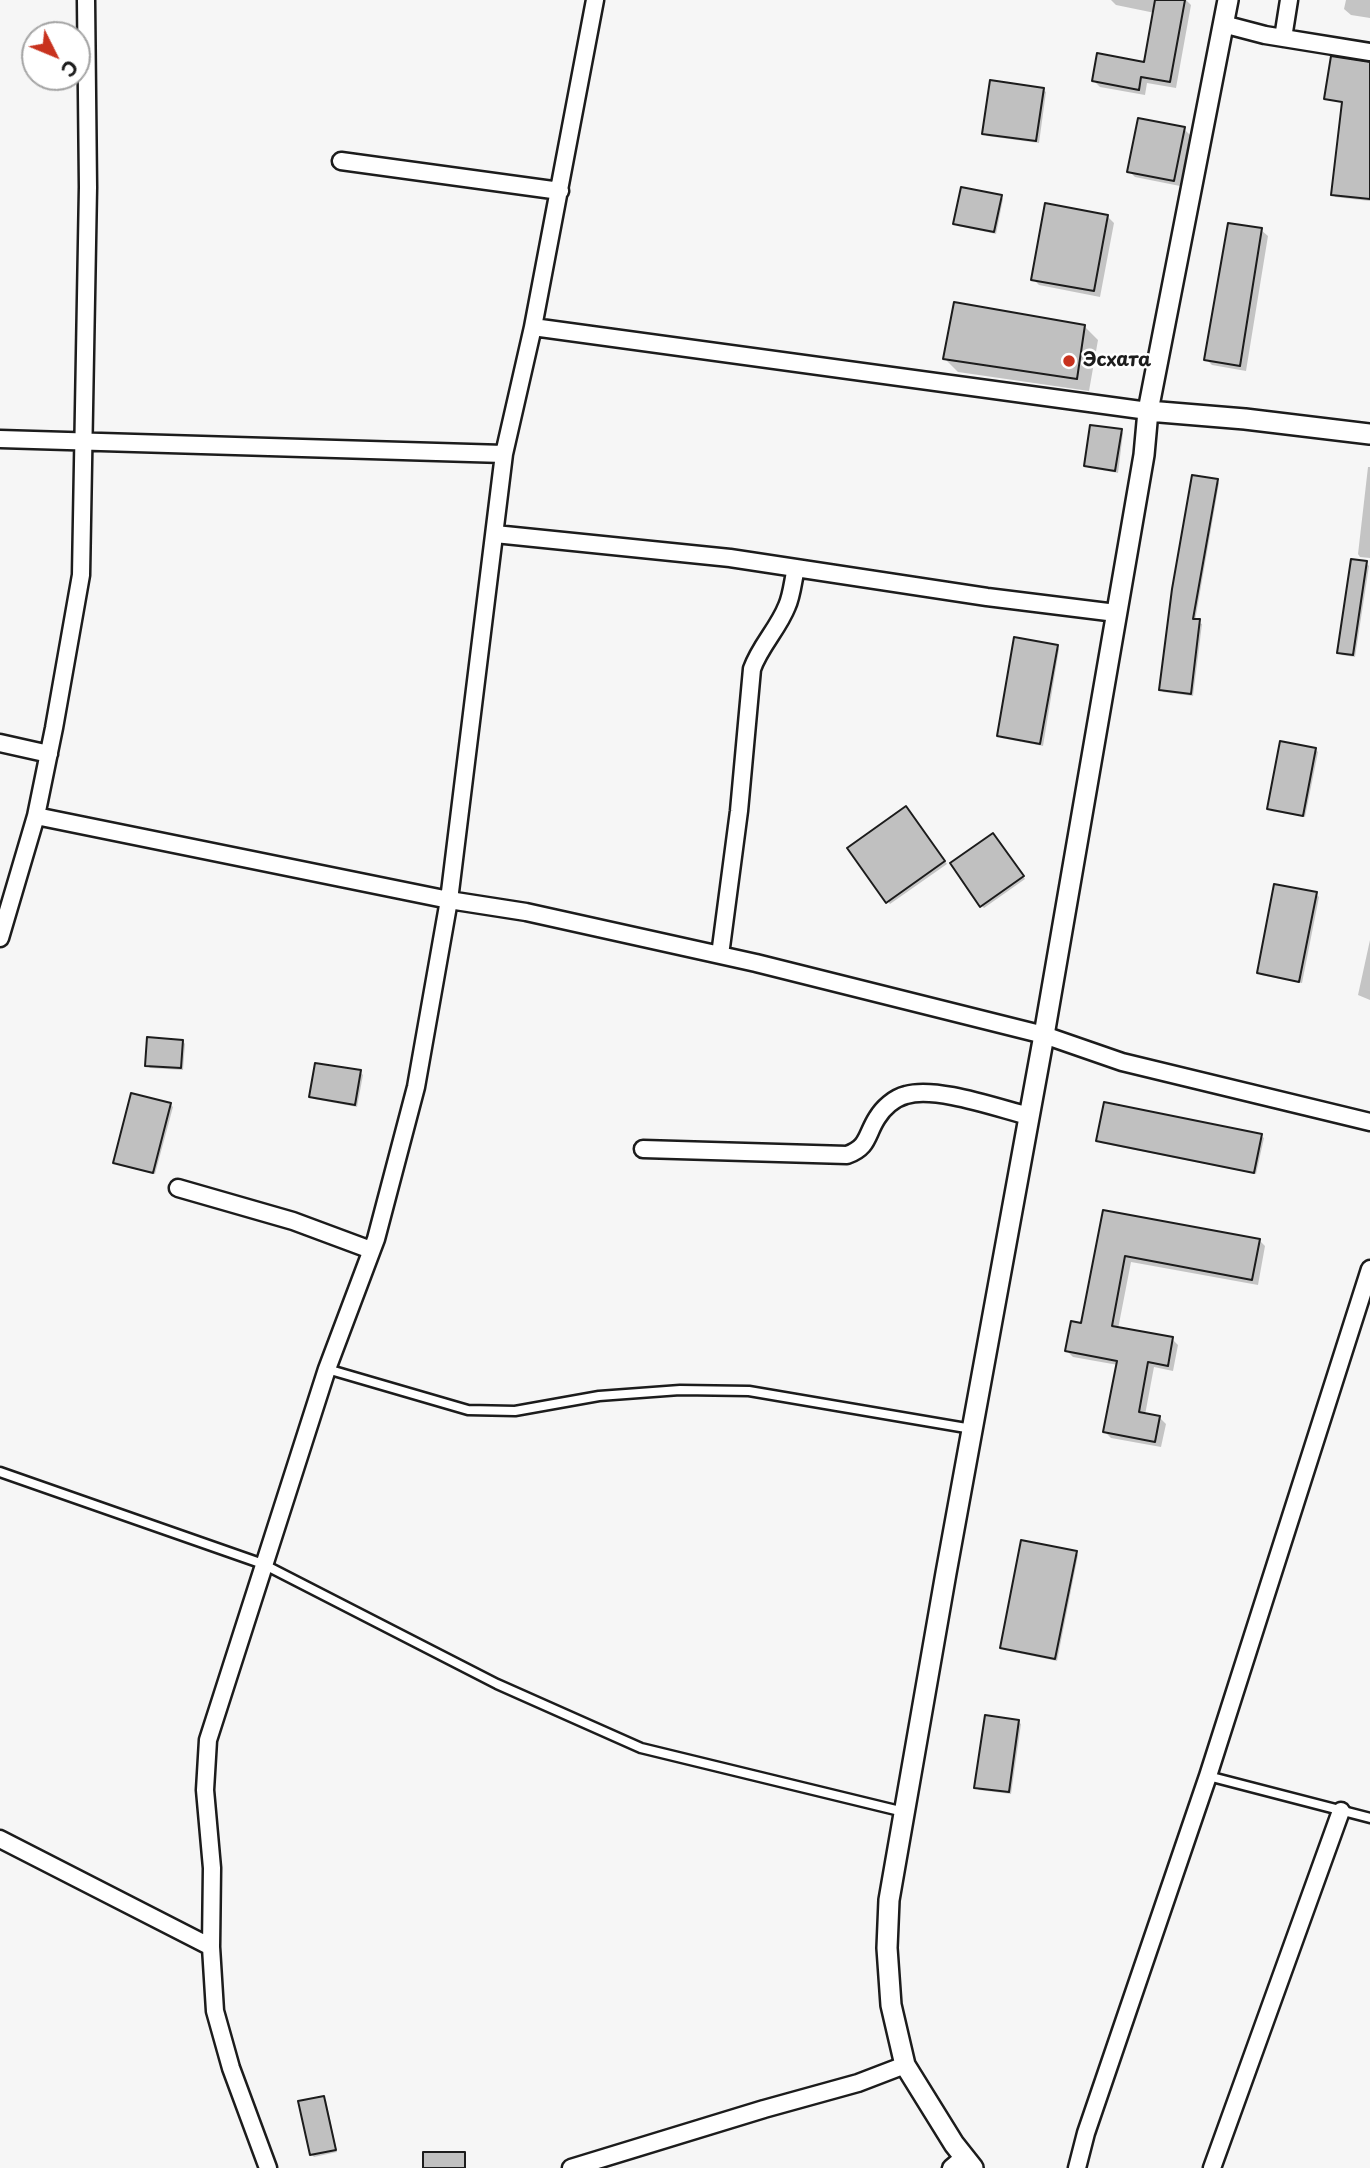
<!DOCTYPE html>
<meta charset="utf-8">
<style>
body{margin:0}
#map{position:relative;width:1370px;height:2168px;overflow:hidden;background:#f6f6f6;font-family:"Playpen Sans",sans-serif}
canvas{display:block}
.north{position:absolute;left:21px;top:21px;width:70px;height:70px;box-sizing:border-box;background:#fff;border:2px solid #a4a4a4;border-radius:50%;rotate:133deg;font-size:19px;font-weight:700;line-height:28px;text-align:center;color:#1c1c1c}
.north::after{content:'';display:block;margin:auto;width:24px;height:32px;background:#c8321e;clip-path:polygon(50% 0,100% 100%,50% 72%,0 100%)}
</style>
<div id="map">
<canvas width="1370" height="2168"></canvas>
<div class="north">С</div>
</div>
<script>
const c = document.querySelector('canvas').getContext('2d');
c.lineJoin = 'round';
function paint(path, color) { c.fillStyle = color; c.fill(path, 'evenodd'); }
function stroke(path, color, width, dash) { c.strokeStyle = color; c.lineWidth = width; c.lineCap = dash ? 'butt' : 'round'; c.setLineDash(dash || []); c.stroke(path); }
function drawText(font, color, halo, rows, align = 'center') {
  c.font = font + ' "Playpen Sans",sans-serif'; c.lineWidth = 5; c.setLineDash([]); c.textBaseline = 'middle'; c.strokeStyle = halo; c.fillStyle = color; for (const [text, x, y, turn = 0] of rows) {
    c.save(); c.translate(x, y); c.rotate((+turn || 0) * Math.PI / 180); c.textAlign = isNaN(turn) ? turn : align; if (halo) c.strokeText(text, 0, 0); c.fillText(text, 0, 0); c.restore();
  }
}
const shadow = new Path2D(`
 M1111 0H1186L1191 5 1176 88 1147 83 1145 95 1100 87 1094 81 1146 64 1155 13 1116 5Z
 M1346 0H1370V18L1351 15 1344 9Z
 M1043 90 1046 92 1039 143 987 136 984 133Z
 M1184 129 1190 135 1180 186 1135 177 1129 171Z
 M1370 139V201L1335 197 1333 194Z
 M1001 196 1003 199 996 234 958 226 955 224Z
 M1108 217 1114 223 1100 297 1039 285 1033 279Z
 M1261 230 1268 236 1246 371 1212 365 1206 359Z
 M1084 326 1098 340 1089 391 958 372 945 359Z
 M1121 431 1123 433 1118 473 1089 468 1086 466Z
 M1368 467H1370V558L1360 557 1358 554Z
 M1217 481 1219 483 1195 621 1202 624 1193 696 1163 692 1161 689Z
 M1366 563 1369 566 1355 657 1342 655 1339 652Z
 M1057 647 1059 649 1043 746 1001 738 999 736Z
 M1315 749 1318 752 1305 817 1271 811 1269 808Z
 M909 811 947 864 890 904 850 848Z
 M995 837 1025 879 984 908 982 906Z
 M1316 894 1319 897 1302 983 1261 975 1259 973Z
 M1370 940V1000L1358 995Z
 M183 1041 185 1044 183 1070 150 1068 147 1065Z
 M360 1072 363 1075 357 1107 314 1099 311 1097Z
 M170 1104 173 1107 155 1174 118 1165 115 1162Z
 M1261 1136 1264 1138 1256 1174 1101 1143 1098 1140Z
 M1104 1212 1259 1240 1265 1246 1258 1285 1131 1262 1118 1329 1172 1339 1178 1345 1173 1371 1154 1367 1145 1415 1159 1417 1166 1424 1161 1447 1111 1438 1105 1432 1118 1365 1073 1357 1067 1351 1083 1325Z
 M1076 1553 1078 1555 1057 1661 1004 1650 1002 1647Z
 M1018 1722 1021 1724 1011 1794 979 1790 976 1787Z
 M323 2098 326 2100 337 2152 314 2157 312 2155Z`);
const building = new Path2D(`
 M1155 0H1185L1170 82 1141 77 1139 90 1092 81 1097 53 1144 62Z
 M1331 56 1370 62V199L1331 195 1342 102 1324 99Z
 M990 80 1044 88 1036 141 982 134Z
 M1138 118 1185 127 1174 181 1127 172Z
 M961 187 1002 195 994 232 953 224Z
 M1045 203 1108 215 1094 291 1031 280Z
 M1228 223 1262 228 1240 366 1204 360Z
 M954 302 1085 325 1077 379 943 359Z
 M1090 425 1122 429 1115 471 1084 466Z
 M1192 475 1218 479 1193 619H1200L1191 694 1159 690 1172 589Z
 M1351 559 1367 561 1353 655 1337 653Z
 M1014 637 1058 645 1040 744 997 736Z
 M1280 741 1316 748 1303 816 1267 809Z
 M906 806 945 861 886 903 847 848Z
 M993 833 1024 876 980 907 950 863Z
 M1274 884 1317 892 1299 982 1257 973Z
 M147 1037 183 1040 181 1068 145 1066Z
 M315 1063 361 1070 355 1105 309 1097Z
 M131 1093 171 1103 153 1173 113 1163Z
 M1104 1102 1262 1134 1254 1173 1096 1141Z
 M1103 1210 1260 1239 1252 1280 1125 1256 1112 1326 1173 1337 1168 1366 1148 1362 1139 1412 1160 1416 1155 1442 1103 1432 1117 1361 1065 1351 1071 1321 1081 1323Z
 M1021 1540 1077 1551 1055 1659 1000 1648Z
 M985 1715 1019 1720 1009 1792 974 1788Z
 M324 2096 336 2150 310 2155 298 2101Z
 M423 2152H465V2168H423Z`);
const service = new Path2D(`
 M327 1369 468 1410 515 1411 599 1396 680 1390 749 1391 972 1429
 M0 1472 263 1564 497 1684 641 1748 904 1812
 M1208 1776 1370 1818`);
const minor = new Path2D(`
 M1223 24 1265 35 1370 52
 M1283 38 1289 0
 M341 161 560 191
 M533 327 595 0
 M0 439 504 454
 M495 534 730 558 987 597 1116 613
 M0 743 49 754
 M36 816 449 900 526 912 756 963 1044 1035 1122 1062 1370 1122
 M0 938 36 816 54 728 81 575 88 187 86 0
 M720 955 739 811 752 669C760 646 778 629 787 606 792 595 793 580 796 568
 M643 1149 847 1155C869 1147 866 1135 877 1118 883 1108 894 1098 906 1095 936 1086 997 1108 1029 1116
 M178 1188 293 1221 371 1250
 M0 1839 211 1947
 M268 2168 231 2068 215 2011 211 1947 212 1868 205 1790 208 1740 327 1369 376 1239 416 1087 449 900 504 454 533 327 1148 411
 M571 2168 764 2109 858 2083 905 2065
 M951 2168 964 2157
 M1077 2168 1086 2133 1208 1776 1370 1269
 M1212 2168 1341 1811`);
const tertiary = new Path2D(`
 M1148 411 1245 419 1370 434
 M973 2168 954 2144 905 2065 891 2005 887 1948 889 1900 946 1573 1044 1035 1144 455 1148 411 1228 0`);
const markers = [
 [1069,361,7,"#c8321e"]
];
const poiNames = [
 ["Эсхата",1083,361]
];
paint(shadow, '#0003');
paint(building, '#c0c0c0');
stroke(building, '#1c1c1c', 2);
stroke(service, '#1c1c1c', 13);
stroke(minor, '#1c1c1c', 21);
stroke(tertiary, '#1c1c1c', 24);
stroke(service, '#fff', 8);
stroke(minor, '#fff', 16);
stroke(tertiary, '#fff', 19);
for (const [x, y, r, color] of markers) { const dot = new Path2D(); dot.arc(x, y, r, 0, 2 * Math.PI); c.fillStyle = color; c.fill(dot); stroke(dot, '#fff', 2.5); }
drawText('bold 19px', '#1c1c1c', '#fff', poiNames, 'left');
</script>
